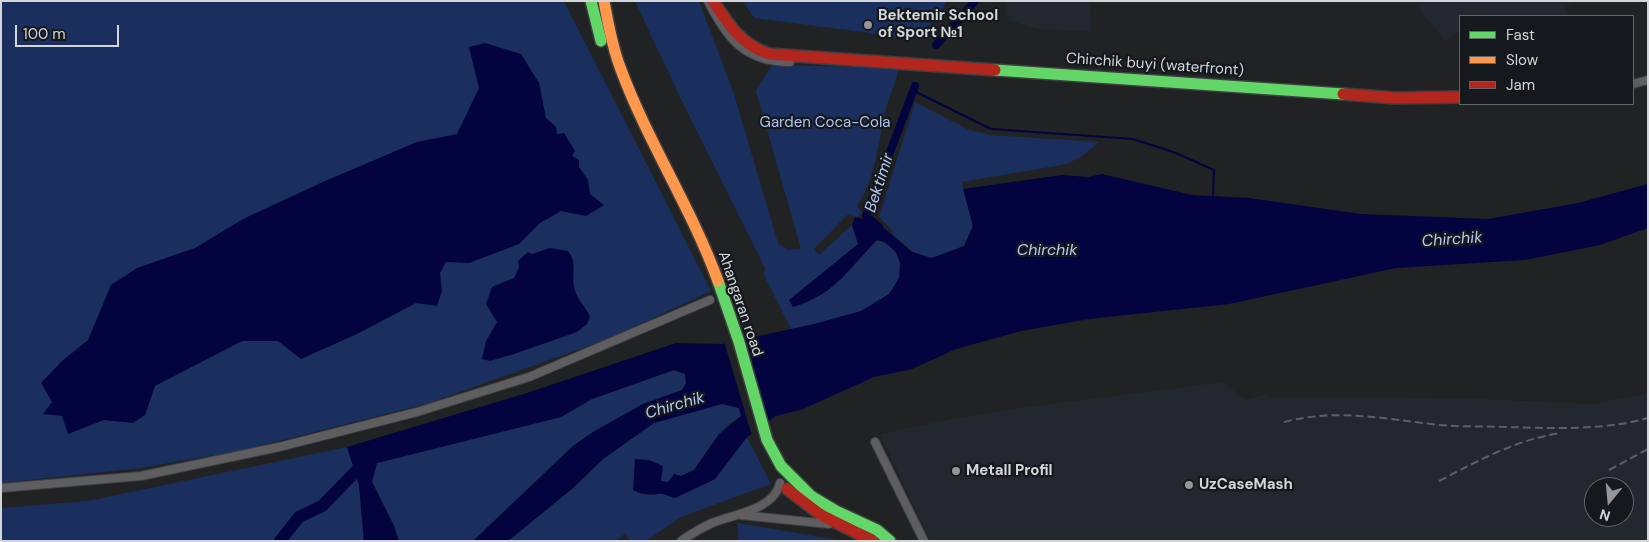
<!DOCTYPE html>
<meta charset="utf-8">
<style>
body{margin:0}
#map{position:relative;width:1649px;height:542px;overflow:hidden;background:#202224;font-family:"DM Sans",sans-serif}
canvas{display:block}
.frame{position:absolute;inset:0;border:2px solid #d3d5d8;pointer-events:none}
.legend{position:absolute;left:1459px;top:15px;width:175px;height:90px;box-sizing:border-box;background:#15181d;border:1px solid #616468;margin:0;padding:6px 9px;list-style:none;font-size:15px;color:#d3d5d8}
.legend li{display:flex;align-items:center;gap:10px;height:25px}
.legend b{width:25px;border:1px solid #616468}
.north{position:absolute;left:1584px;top:477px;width:50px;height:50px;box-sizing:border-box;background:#15181d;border:1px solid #616468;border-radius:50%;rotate:197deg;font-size:14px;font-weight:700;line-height:20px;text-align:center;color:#d3d5d8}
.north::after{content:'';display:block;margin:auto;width:18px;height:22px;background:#949699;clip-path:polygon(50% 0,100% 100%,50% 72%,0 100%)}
.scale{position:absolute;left:15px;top:25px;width:104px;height:22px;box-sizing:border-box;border:2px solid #d3d5d8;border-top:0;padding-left:6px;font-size:15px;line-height:18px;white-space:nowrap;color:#d3d5d8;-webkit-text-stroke:4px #15181d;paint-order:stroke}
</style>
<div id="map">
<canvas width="1649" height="542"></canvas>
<div class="frame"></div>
<ul class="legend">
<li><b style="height:6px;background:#63d668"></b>Fast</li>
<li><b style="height:6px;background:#ff974d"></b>Slow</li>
<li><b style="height:6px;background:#b3261e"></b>Jam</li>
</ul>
<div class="north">N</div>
<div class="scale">100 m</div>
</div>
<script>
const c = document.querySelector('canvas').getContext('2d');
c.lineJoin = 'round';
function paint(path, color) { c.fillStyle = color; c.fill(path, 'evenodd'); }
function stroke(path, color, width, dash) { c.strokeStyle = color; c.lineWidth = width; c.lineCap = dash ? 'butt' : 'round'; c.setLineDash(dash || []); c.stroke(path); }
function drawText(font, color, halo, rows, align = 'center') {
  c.font = font + ' "DM Sans",sans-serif'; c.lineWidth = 4.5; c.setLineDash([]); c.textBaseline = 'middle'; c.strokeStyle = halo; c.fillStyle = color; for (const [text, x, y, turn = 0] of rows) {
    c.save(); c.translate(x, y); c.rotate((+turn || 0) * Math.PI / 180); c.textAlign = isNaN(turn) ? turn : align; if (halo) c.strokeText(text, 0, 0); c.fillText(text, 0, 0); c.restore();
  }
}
const built = new Path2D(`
 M1006 1H1090L1091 31 1037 29 1008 20Z
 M1413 1H1574L1565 7 1569 16H1460V30L1445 41Z
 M1222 382 1236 392 1245 400 1268 394 1270 397 1462 398 1593 404 1648 393V541H930L880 434 956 418 1034 406ZM1594 487H1624V517H1594Z`);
const green = new Path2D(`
 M1 1H564L711 291 608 339 426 404 243 450 141 468 1 483Z
 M635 1H699L733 91 778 243 787 250 801 249 756 91 772 65 898 68C897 82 891 91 887 105 878 137 877 178 857 206L862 213 858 217 847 215 814 249 819 255 852 225 858 244 793 307C834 295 849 269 877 240 888 243 897 251 900 263 909 309 822 323 791 329L763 273 766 270 679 95Z
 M743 1H946L942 12 916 39 754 18Z
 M915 102 967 129 990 135 1099 142 1082 156 1067 164 962 182 973 227 964 246 932 258 913 252 891 233 892 230 879 217Z
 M674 370 685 374 686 383 682 390 643 404 593 432 573 446 473 541H399L394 526 372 481 377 463 561 417 592 399Z
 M722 404 739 408 741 416 729 424 710 446 694 470 668 482H661L635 459 634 490C642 495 649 495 658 494 663 493 670 496 675 498L715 479 747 437 771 484 681 517 646 541H631L625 534 615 541H508L573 488 603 459 654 423Z
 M347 447 359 485 364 541H1V508L88 501Z
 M737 523 844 541H739Z`);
const water = new Path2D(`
 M485 43 521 54 539 83 546 118 556 127 557 134 564 133 575 151 572 156 579 160V167L588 180 590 194 604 205 586 216 561 211 540 223 519 244 469 263 446 262 440 273 442 291 437 306 416 303 357 334 301 359 278 341H242L155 386 145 415 133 423 104 420 68 434 62 416 43 414 52 402 41 383 62 361 88 340 111 285 137 268 195 248 243 219 325 181 417 142 457 134 479 88 469 47Z
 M1102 174 1192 195 1249 198 1361 214 1488 219 1578 203 1648 184V228L1600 245 1525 260 1396 268 1229 304 1089 319 1021 331 956 349 912 369 874 377 803 409 776 416 747 437 715 479 675 498C670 497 663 493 658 494 649 495 642 495 633 490L635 459 649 460 663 466 661 481 668 482 674 474 681 476 694 470 719 434 741 416 739 408 722 404 654 423 603 459 573 488 508 541H473L573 446 593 432 643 404 682 390 686 383 685 374 674 370 592 399 561 417 377 463 372 482 394 526 399 541H364L359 485 347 447 527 393 676 343 722 344 814 324 861 311 889 294 899 278 900 263 896 252 885 242 877 240C847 270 836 294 793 307L789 300 858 244 852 225 855 217 878 223 912 252 932 258 964 246 973 226 963 189 1062 175 1088 177Z
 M550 248 568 251C577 262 572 273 574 286 575 298 586 306 590 317L587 324 577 332 514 354 490 361 482 359 486 341 497 322 486 304 492 287 514 278 519 267 518 261 528 252 532 254Z`);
const pier = new Path2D(`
 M742 336 767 425 752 436 724 341Z`);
const stream = new Path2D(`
 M912 90 991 129 1133 139 1176 153 1214 170 1213 198`);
const canal = new Path2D(`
 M936 45 975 1
 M879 227 866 216 915 86`);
const river = new Path2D(`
 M280 541 299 517 322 506 366 461`);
const street = new Path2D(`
 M708 1C727 39 745 62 790 62
 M1633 84 1648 80
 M875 442 924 541
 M1 488 141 476 279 447 417 412 529 377 710 300
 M741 515 829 524
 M681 541C691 534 701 528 712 523 734 514 774 510 780 483`);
const fast = new Path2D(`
 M591 1 601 41
 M995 70 1343 94
 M718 281 739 342 767 440 781 466 811 496 836 511 877 530 890 541`);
const slow = new Path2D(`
 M604 1C608 23 612 46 620 67 647 141 691 207 718 281`);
const jam = new Path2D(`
 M713 1C728 24 741 45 769 54L995 70
 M1343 94 1395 98 1460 97
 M787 489 821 515 873 541`);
const rail = new Path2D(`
 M1284 422C1338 408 1385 419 1439 425 1460 427 1482 426 1504 427 1551 428 1602 431 1648 418
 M1609 470 1648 449
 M1439 481C1480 460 1515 440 1561 433`);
const markers = [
 [868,25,5,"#949699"],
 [956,471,5,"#949699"],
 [1189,485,5,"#949699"]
];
const poiNames = [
 ["Bektemir School",878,16],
 ["of Sport №1",878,33],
 ["Metall Profil",966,471],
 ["UzCaseMash",1199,485]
];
const streetNames = [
 ["Chirchik buyi (waterfront)",1155,65,4],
 ["Ahangaran road",740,304,71]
];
const parkNames = [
 ["Garden Coca-Cola",825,123]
];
const waterNames = [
 ["Bektimir",880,183,-72],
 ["Chirchik",1452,240,-4],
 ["Chirchik",1047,251],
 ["Chirchik",675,406,-16]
];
paint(built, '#222730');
paint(green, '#1a2f5e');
paint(water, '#03033f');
paint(pier, '#202224');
stroke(stream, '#03033f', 2);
stroke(canal, '#03033f', 8);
stroke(river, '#03033f', 12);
stroke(street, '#3d3f40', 10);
stroke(fast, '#3d3f40', 14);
stroke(slow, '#3d3f40', 14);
stroke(jam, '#3d3f40', 14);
stroke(street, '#5e5e60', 8);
stroke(fast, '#63d668', 11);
stroke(slow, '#ff974d', 11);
stroke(jam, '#b3261e', 11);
stroke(rail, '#5f6061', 2, [8, 4]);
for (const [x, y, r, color] of markers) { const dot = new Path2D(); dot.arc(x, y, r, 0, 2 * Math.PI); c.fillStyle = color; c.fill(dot); stroke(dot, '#15181d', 2); }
drawText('bold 15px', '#d3d5d8', '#15181d', poiNames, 'left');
drawText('15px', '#d3d5d8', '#15181d', streetNames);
drawText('15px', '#afc3ec', '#15181d', parkNames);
drawText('italic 16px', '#b6caf3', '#15181d', waterNames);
</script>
